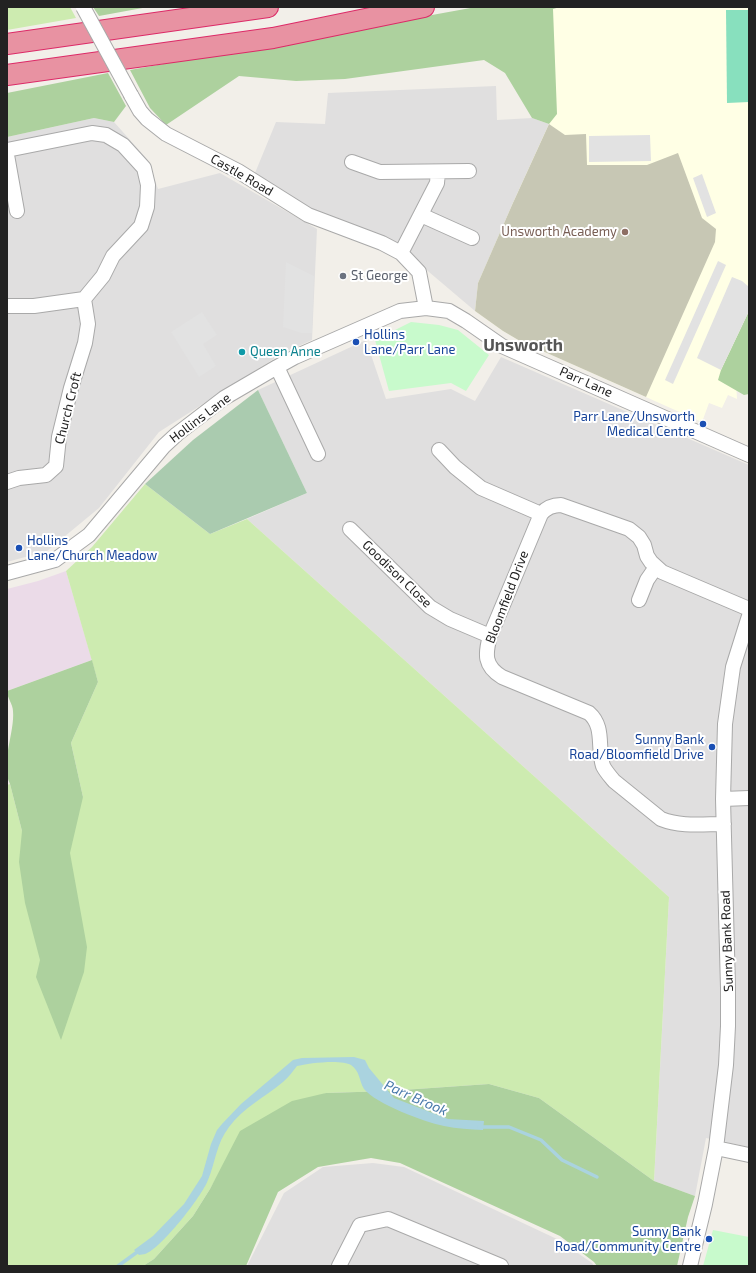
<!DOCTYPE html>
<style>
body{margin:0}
#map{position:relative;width:756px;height:1273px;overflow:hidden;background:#f2efe9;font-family:"Exo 2",sans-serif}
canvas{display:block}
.frame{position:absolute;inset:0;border:8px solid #222;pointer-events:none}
</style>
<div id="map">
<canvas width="756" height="1273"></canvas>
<div class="frame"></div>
</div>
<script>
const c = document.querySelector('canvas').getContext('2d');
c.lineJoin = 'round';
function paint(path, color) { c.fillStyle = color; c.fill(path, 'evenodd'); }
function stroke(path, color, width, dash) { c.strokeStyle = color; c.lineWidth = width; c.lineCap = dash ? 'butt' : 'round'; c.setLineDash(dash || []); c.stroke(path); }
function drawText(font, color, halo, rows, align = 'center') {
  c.font = font + ' "Exo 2",sans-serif'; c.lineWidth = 4; c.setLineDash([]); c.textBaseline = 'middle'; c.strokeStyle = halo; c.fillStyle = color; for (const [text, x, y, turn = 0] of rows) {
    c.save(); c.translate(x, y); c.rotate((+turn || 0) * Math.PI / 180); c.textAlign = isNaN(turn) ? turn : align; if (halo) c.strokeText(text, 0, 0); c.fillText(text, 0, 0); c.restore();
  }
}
const residential = new Path2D(`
 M496 86 497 120 532 118 549 124 512 205 479 283 475 311 429 272 397 242 354 227 302 204 255 173 276 122 325 124 328 93Z
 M94 118 114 122 147 159 158 189 220 173 317 229 312 340 283 353 159 432 99 508 47 551 7 562V137Z
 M366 340 386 399 451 389 475 401 501 357 749 465V1147L706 1138 695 1196 654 1181 669 897 247 519 307 493 258 390Z
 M373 1163 404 1167 559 1240 592 1263 594 1266H247L284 1193 323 1167Z`);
const industrial = new Path2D(`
 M66 571 92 660 7 691V589L38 581Z`);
const education = new Path2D(`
 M562 7H749V340L736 383 737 399 728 395 722 408 709 403 702 422 520 341 503 331 475 311 478 283 512 205 549 124 546 10Z`);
const construction = new Path2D(`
 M549 124 565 135 586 134 587 165H647L678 153 702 218 716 229 715 242 646 397 520 341 503 331 475 311 478 283 512 205Z`);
const grass = new Path2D(`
 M7 7H70L76 18 7 30Z
 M145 484 210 534 247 519 669 897 654 1181 539 1098 489 1084 388 1091 326 1093 225 1163 210 1189 193 1216 154 1259 143 1266H7V785L10 784 22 831 83 797 71 743 98 682 66 571 92 547Z`);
const forest = new Path2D(`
 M93 7H148L99 16Z
 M476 7H560L553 9 557 114 549 124 532 118 505 73 484 60 345 79 296 81 239 76 166 125 150 108 130 70Z
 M108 73 126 106 114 122 94 118 7 137V93Z
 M749 311V394L744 395 718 380 721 370Z
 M92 660 98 682 71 743 83 797 70 853 87 947 84 972 61 1040 36 977 40 960 25 903 19 862 22 831 10 784C0 763 15 732 13 711 13 704 7 698 7 691Z
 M489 1084 539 1098 654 1181 695 1196 688 1217 677 1266H597L594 1262 560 1236 400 1163 371 1158 318 1167 278 1192 246 1266H143L154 1259 193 1216 210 1189 240 1131 292 1101 326 1093 388 1091Z`);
const cemetery = new Path2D(`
 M258 390 307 493 210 534 145 484 193 440Z`);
const park = new Path2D(`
 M411 322 439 325 458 330 489 355 466 391 451 383 389 391 375 340Z
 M713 1230 749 1237V1266H703Z`);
const pitch = new Path2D(`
 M726 10H749V102L727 103Z`);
const parking = new Path2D(`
 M650 135 651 161 589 162V136Z
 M702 174 716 213 707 217 693 178Z
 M718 261 726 265 673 384 665 380Z
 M286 262 314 276 312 333H301L283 327Z
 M732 277 742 281 749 287V311L721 370 697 358Z
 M202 312 217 335 203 344 216 366 199 377 171 332Z`);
const water = new Path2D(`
 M354 1057 365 1060 369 1068 394 1098 448 1119 484 1121 483 1130C470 1129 457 1129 444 1126 425 1122 376 1104 364 1089 359 1081 360 1071 351 1065 342 1059 308 1063 297 1066 293 1071 288 1078 283 1082 265 1097 243 1108 229 1127 216 1144 216 1161 208 1180 202 1196 161 1249 145 1254 144 1254 140 1255 139 1255L134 1250 153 1236 184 1204 202 1176 211 1144 217 1130 222 1124 241 1104 293 1060 302 1058Z`);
const stream = new Path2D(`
 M479 1127H509L541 1140 562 1160 597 1177
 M118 1266 140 1250`);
const minor = new Path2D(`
 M131 95 140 111 147 119 166 134 238 171 308 215 382 243 401 253 419 272 426 308
 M7 150 92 133 106 135 123 145 144 168 148 185 147 207 141 226 113 256 103 276 84 299 34 306H7
 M7 155 17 211
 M352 162 380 172 469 171
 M421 215 472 238
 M401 253 437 183 438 172
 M277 367 318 454
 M439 450 455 467 481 488 541 514
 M7 482 19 478 46 475 56 466 59 437 71 388 85 343 88 324 84 299
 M350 529 430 607 450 619 490 636
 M7 573 55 560 89 535 164 446 177 434 224 398 277 367 295 357 400 311 426 308 449 311 466 321 502 346 749 455
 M639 600 647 580 656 567
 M723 799 749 798
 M724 824C703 824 681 827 661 819L614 781C610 776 606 772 603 766 597 747 605 727 589 713L502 677C484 666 485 654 490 636L541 514C546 508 553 505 561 505L629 529 639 537 644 545 647 556 651 562 662 572 749 609
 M716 1148 749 1155
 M339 1266 360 1225 388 1219 501 1266
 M690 1266 705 1204 716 1148 726 1065 728 1026V988L723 799 725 724 733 667 749 616`);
const highway = new Path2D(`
 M7 44 268 7
 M7 75 273 38 424 7`);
const minorBridge = new Path2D(`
 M83 7 131 95`);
const markers = [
 [625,232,4,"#8d6e63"],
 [343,276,4,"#6b7280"],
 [356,342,4,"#1a4fb4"],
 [242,352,4,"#0f9aa8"],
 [703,424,4,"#1a4fb4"],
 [19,548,4,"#1a4fb4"],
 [712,747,4,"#1a4fb4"],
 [709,1239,4,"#1a4fb4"]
];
const streetNames = [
 ["Castle Road",242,175,30],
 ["Parr Lane",586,382,24],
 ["Church Croft",68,408,-76],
 ["Hollins Lane",200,418,-37],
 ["Goodison Close",397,574,44],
 ["Bloomfield Drive",507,597,-69],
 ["Sunny Bank Road",727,941,-92]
];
const educationNames = [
 ["Unsworth Academy",617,232]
];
const worshipNames = [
 ["St George",351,276]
];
const transitNames = [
 ["Hollins",364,335,"left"],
 ["Lane/Parr Lane",364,350,"left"],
 ["Parr Lane/Unsworth",695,417],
 ["Medical Centre",695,432],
 ["Hollins",27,541,"left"],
 ["Lane/Church Meadow",27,556,"left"],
 ["Sunny Bank",704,740],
 ["Road/Bloomfield Drive",704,755],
 ["Sunny Bank",701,1232],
 ["Road/Community Centre",701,1247]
];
const cultureNames = [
 ["Queen Anne",250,352]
];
const waterNames = [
 ["Parr Brook",416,1098,24]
];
const districtNames = [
 ["Unsworth",523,345]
];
paint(residential, '#e0dfdf');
paint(industrial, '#ebdbe8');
paint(education, '#ffffe5');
paint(construction, '#c7c7b4');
paint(grass, '#cdebb0');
paint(forest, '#add19e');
paint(cemetery, '#aacbaf');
paint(park, '#c8facc');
paint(pitch, '#88e0be');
paint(parking, '#e2e2e2');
paint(water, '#aad3df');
stroke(stream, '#aad3df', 3.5);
stroke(minor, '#a9a9a9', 16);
stroke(highway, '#dc2a67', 22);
stroke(minor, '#fff', 14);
stroke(highway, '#e892a2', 20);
stroke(minorBridge, '#a9a9a9', 16, []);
stroke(minorBridge, '#fff', 14);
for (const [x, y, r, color] of markers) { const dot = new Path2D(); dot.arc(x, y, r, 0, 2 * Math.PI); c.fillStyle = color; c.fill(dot); stroke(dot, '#fff', 1.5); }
drawText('13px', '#222', '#fff', streetNames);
drawText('13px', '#785e54', '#fff', educationNames, 'right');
drawText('13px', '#5b616d', '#fff', worshipNames, 'left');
drawText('13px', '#164399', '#fff', transitNames, 'right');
drawText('13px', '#0d838f', '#fff', cultureNames, 'left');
drawText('italic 14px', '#4a7aab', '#fff', waterNames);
drawText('bold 17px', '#555', '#fff', districtNames);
</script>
